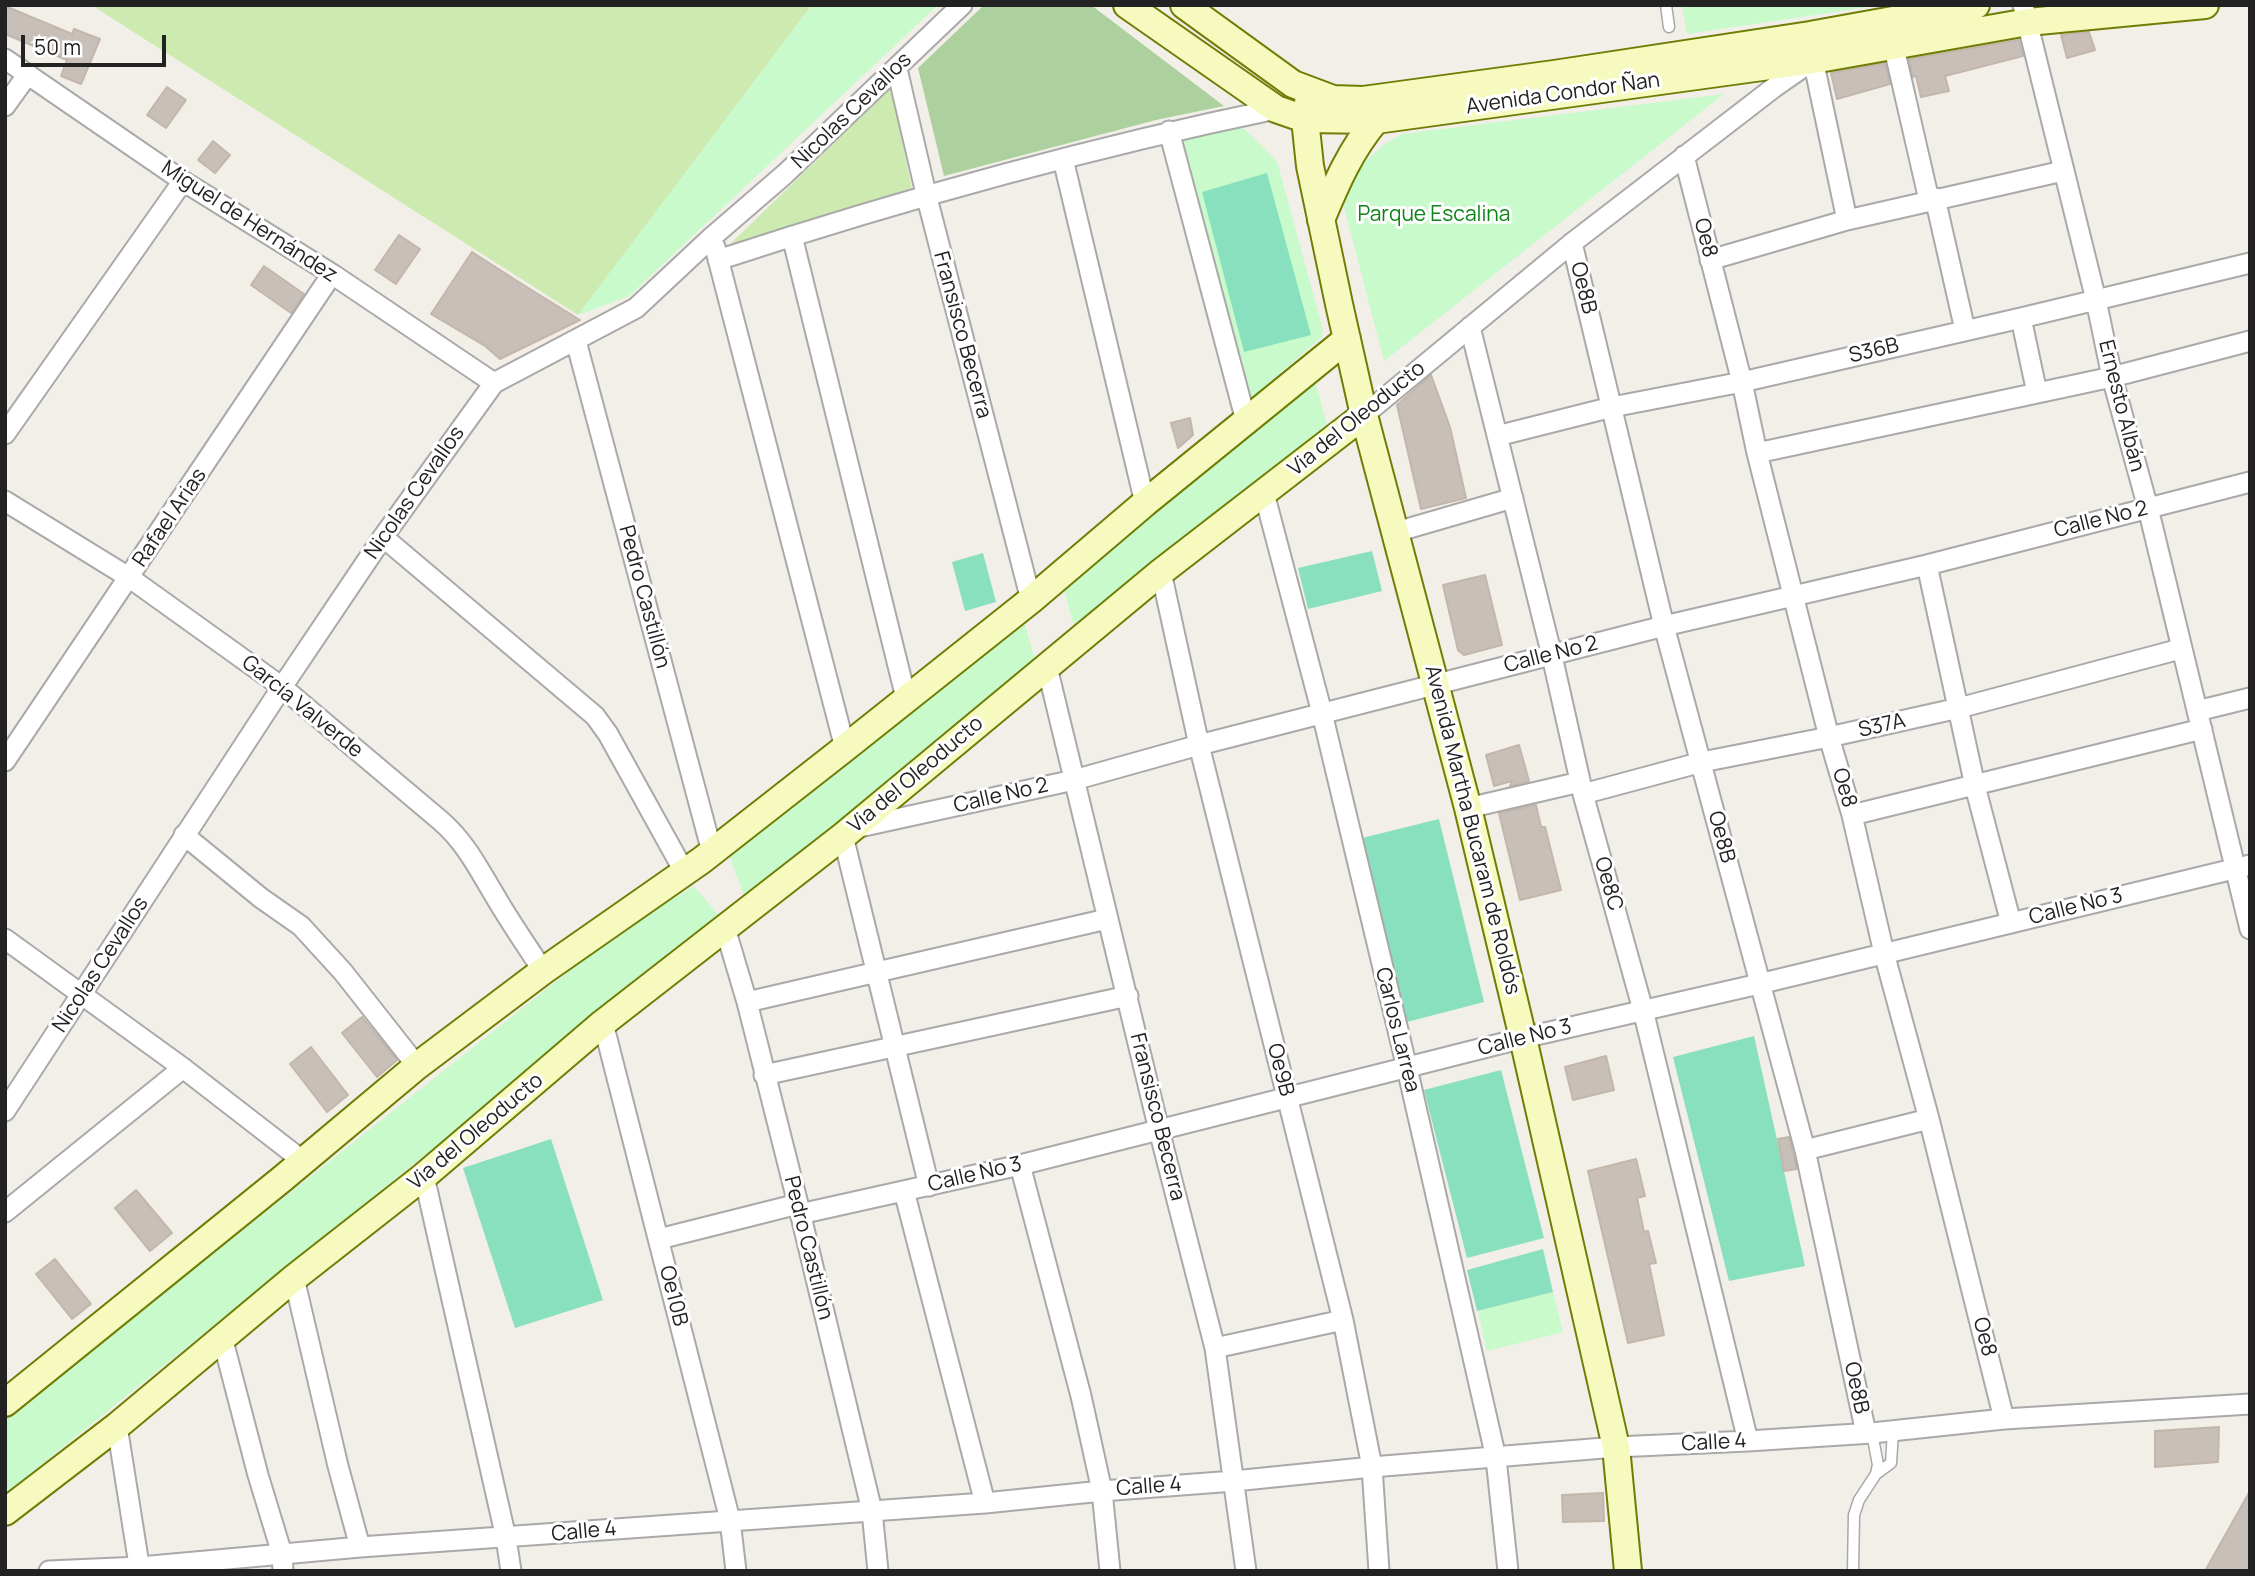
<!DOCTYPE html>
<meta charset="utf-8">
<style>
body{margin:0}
#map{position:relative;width:2255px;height:1576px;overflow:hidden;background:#f2efe9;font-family:Manrope,sans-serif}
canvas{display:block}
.frame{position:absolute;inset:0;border:7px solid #222;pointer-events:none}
.scale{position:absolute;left:21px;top:35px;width:145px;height:32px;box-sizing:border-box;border:4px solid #222;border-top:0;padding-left:9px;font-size:21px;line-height:24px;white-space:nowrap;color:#222;-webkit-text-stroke:5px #fff;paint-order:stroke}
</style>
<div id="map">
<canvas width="2255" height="1576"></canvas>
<div class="frame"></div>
<div class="scale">50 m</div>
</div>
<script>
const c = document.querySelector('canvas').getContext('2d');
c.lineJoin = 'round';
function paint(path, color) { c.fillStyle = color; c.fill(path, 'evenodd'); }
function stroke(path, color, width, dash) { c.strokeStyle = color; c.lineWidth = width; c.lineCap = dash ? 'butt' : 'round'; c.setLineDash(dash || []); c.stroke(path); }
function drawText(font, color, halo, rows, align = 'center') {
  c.font = font + ' Manrope,sans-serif'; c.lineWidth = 6; c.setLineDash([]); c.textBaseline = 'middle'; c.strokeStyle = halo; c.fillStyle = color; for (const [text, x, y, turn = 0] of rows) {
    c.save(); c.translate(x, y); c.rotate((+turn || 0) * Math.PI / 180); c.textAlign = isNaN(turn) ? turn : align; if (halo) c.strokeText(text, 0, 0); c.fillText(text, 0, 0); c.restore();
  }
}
const grass = new Path2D(`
 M91 5H812L578 315Z
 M891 88 913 194 724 250Z`);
const forest = new Path2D(`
 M984 5H1091L1224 106 1156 120 944 176 918 68Z`);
const park = new Path2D(`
 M812 5H938L629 296 578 315Z
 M1682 5H1882L1687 34Z
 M1724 94 1384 361 1344 207C1355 170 1367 153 1402 134Z
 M1239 124 1277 161 1323 330 1321 338 1248 401 1180 139Z
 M1314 379 1327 424 1075 631 1063 585Z
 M1024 621 1036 664 746 901 728 852Z
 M694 886 720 917 6 1493 5 1419 617 933Z
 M1553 1292 1563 1332 1487 1351 1478 1311Z`);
const pitch = new Path2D(`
 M1267 173 1311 335 1244 352 1202 192Z
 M1372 551 1382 591 1308 609 1298 568Z
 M983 553 996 602 965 611 952 562Z
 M1439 819 1484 1002 1403 1023 1358 839Z
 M1754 1036 1805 1266 1729 1281 1673 1057Z
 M1501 1070 1544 1238 1467 1258 1424 1090Z
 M551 1139 603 1300 515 1328 463 1168Z
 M1543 1249 1553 1292 1477 1311 1467 1270Z`);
const building = new Path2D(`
 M5 6 72 34 74 29 100 39 81 84 61 76 67 60 5 34Z
 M2089 32 2095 50 2067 58 2061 35Z
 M2019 40 2023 56 1945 76 1949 91 1921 97 1916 76 1913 77 1909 59Z
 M1885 63 1890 84 1837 99 1831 73Z
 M167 87 186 100 166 128 147 115Z
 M213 141 230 155 215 173 198 160Z
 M399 235 420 249 396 284 375 270Z
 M472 252 525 286 580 320 500 359 485 346 431 314Z
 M264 266 304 294 291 313 251 285Z
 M1431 375 1450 427 1466 498 1421 509 1397 405Z
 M1190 418 1193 435 1178 448 1171 423Z
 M1485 575 1502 645 1464 655 1458 650 1443 585Z
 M1519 745 1529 781 1510 786 1512 781 1494 786 1486 755Z
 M1536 805 1541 827H1545L1561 890 1520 900 1499 813Z
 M362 1017 397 1060 377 1077 342 1033Z
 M311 1047 348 1095 327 1112 290 1064Z
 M1606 1056 1614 1090 1573 1100 1565 1067Z
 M1789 1137 1797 1169 1784 1171 1778 1139Z
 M1636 1159 1645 1196 1637 1198 1644 1232 1648 1231 1656 1263 1649 1264 1664 1335 1628 1343 1588 1171Z
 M136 1190 172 1233 150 1251 115 1208Z
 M55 1259 91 1304 72 1319 36 1274Z
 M2219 1427 2218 1462 2155 1467V1431Z
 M2250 1491V1571H2205Z
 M1603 1493 1604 1521 1563 1522 1562 1495Z`);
const lane = new Path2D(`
 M1666 5 1669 27
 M1876 1474 1891 1463 1893 1431
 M1853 1571 1854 1515 1859 1500 1876 1474 1878 1465 1872 1433`);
const street = new Path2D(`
 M2023 5 2096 300 2112 377 2148 508 2250 929
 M1894 48 1929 200
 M1811 50 1847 220
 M5 59 183 181 332 274 494 383
 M897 69 927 198 1031 600
 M5 106 28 74
 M1169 131 1246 421
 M1684 156 1742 382 1757 453 1829 737 1852 815 1884 953 1929 1119 2004 1419
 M1063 159 1145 503
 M1935 198 1965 330
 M792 236 906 698
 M1572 243 1664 626 1805 1150 1866 1433
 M715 247 845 748
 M718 260C901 200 1088 148 1276 109
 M1710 260 1847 220 2063 171
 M2021 318 2037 393
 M1470 327 1552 656 1583 794 1643 1010 1748 1441
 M576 341 712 852
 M1364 415 1572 243 1776 86 1809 63
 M5 434 183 181
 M1497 436 1612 407 1742 382 2021 318 2250 263
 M1757 453 2112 377 2250 341
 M1264 493 1322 713 1407 1068 1496 1458 1508 1571
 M5 501 130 578 282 687 441 821C466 843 478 868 495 896 510 922 527 946 543 971
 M1396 532 1513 498
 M383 537 595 716 608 734 685 873
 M1927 565 1975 786 2011 923
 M1161 572 1199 745 1343 1320 1372 1467 1379 1571
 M1047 667 1159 1130 1215 1348 1246 1571
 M2197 711 2250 698
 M5 761 332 274
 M1583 794 1702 762 1829 737 1959 708 2180 649
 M1468 808 1580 782
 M1852 815 2202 729
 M855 828 1074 780 1199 745 1664 626 1927 565 2250 482
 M184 835 261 898 301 926 343 972 417 1066
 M843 836 929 1186
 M725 928 747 1002 798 1204 872 1511 878 1571
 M5 939 183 1068 303 1161
 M747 1002 1107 919
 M603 1023 730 1520 736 1571
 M764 1075 1128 996
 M5 1111 282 687 383 537 494 383 636 308 712 237 785 174 962 5
 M1805 1150 1929 1119
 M1020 1165 1081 1396 1102 1491 1110 1571
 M424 1176 506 1538 511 1571
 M904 1191 985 1503
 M5 1212 183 1068
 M800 1214 1020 1165 1523 1038 1759 984 2250 865
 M659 1239 798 1204
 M294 1278 338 1466 360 1547
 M222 1337 258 1475 282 1554 283 1571
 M1215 1348 1343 1320
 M117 1426 140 1571
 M49 1571 140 1567 360 1547 985 1503 1102 1491 1234 1481 1372 1467 1616 1447 1748 1441 1872 1433 2004 1419 2250 1404`);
const secondary = new Path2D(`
 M1127 5 1276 109 1305 119 1376 120 1813 60 2028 22 2205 5
 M1184 5 1293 84 1333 99 1363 100 1554 74 1810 35 1976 5
 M1310 92 1305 119 1310 166 1339 304 1364 415 1468 808 1523 1038 1616 1447 1628 1571
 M1321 220C1336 184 1351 149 1376 120
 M5 1403 282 1179 417 1066 543 971 702 860 845 748 1031 600 1145 503 1347 339
 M5 1512 117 1426 294 1278 424 1176 603 1023 843 836 1161 572 1364 415`);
const streetNames = [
 ["Avenida Condor Ñan",1563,94,-8],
 ["Nicolas Cevallos",852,111,-44],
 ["Miguel de Hernández",249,222,33],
 ["Oe8",1705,238,76],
 ["Oe8B",1583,288,76],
 ["Fransisco Becerra",962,335,75],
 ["S36B",1874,351,-13],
 ["Ernesto Albán",2121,406,76],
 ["Via del Oleoducto",1357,419,-39],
 ["Nicolas Cevallos",415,493,-55],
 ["Rafael Arias",170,518,-56],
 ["Calle No 2",2101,520,-14],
 ["Pedro Castillón",644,597,75],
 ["Calle No 2",1551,655,-14],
 ["García Valverde",302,707,39],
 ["S37A",1882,726,-13],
 ["Via del Oleoducto",916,775,-40],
 ["Oe8",1844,788,74],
 ["Calle No 2",1001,796,-13],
 ["Avenida Martha Bucaram de Roldós",1472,830,76],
 ["Oe8B",1721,837,75],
 ["Oe8C",1608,884,74],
 ["Calle No 3",2076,907,-14],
 ["Nicolas Cevallos",101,965,-57],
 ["Carlos Larrea",1397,1030,76],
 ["Calle No 3",1525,1038,-14],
 ["Oe9B",1280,1070,76],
 ["Fransisco Becerra",1157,1117,76],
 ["Via del Oleoducto",476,1132,-40],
 ["Calle No 3",975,1175,-13],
 ["Pedro Castillón",808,1248,76],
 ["Oe10B",673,1296,76],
 ["Oe8",1984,1337,76],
 ["Oe8B",1856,1388,78],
 ["Calle 4",1714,1443,-3],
 ["Calle 4",1149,1487,-4],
 ["Calle 4",584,1532,-5]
];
const parkNames = [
 ["Parque Escalina",1434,215]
];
paint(grass, '#cdebb0');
paint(forest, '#add19e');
paint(park, '#c8facc');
paint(pitch, '#88e0be');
paint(building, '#c7bfb8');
stroke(building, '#c4b6ab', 2);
stroke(lane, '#a9a9a9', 13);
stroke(street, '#a9a9a9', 23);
stroke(secondary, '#707d05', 30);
stroke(lane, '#fff', 10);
stroke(street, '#fff', 19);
stroke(secondary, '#f7fabf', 26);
drawText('21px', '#222', '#fff', streetNames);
drawText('21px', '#0c8416', '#fff', parkNames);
</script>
